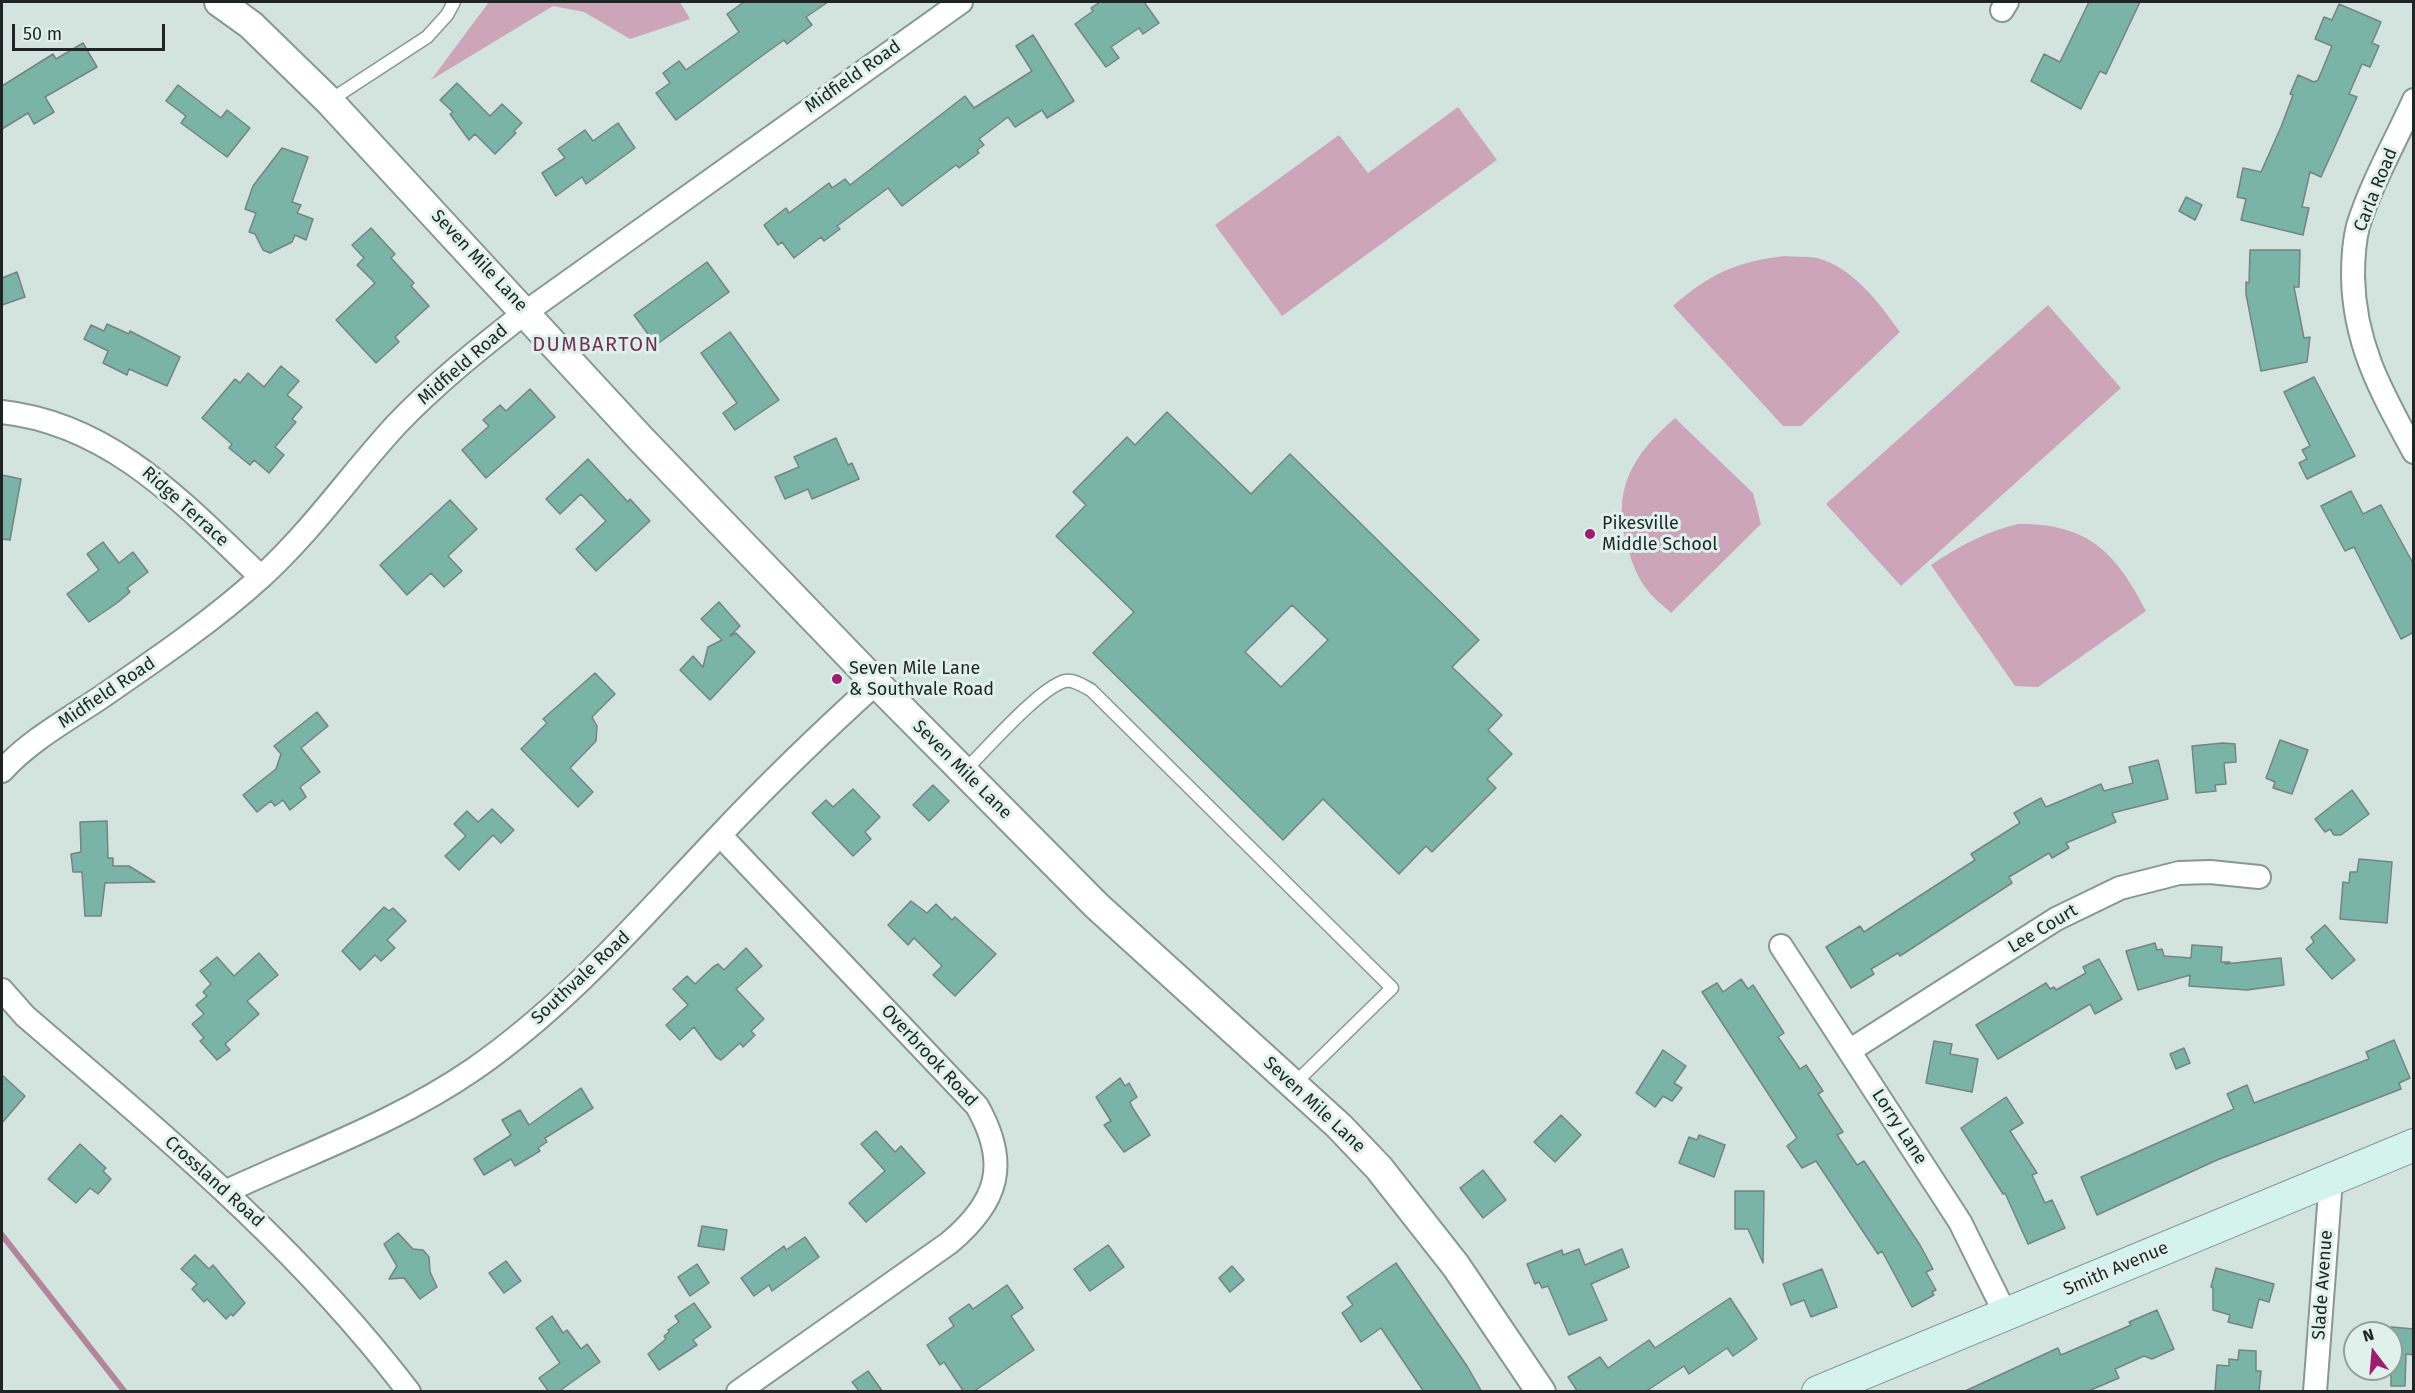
<!DOCTYPE html>
<style>
body{margin:0}
#map{position:relative;width:2415px;height:1393px;overflow:hidden;background:#d3e4df;font-family:"Fira Sans",sans-serif}
canvas{display:block}
.frame{position:absolute;inset:0;border:3px solid #1f2524;pointer-events:none}
.north{position:absolute;left:2343px;top:1321px;width:60px;height:60px;box-sizing:border-box;background:#e0f1ec;border:2px solid #939f9c;border-radius:50%;rotate:344deg;font-size:16px;font-weight:700;line-height:24px;text-align:center;color:#1f2524}
.north::after{content:'';display:block;margin:auto;width:21px;height:27px;background:#9d1d71;clip-path:polygon(50% 0,100% 100%,50% 72%,0 100%)}
.scale{position:absolute;left:12px;top:24px;width:153px;height:27px;box-sizing:border-box;border:3px solid #1f2524;border-top:0;padding-left:8px;font-size:18px;line-height:21px;white-space:nowrap;color:#1f2524;-webkit-text-stroke:4px #e0f1ec;paint-order:stroke}
</style>
<div id="map">
<canvas width="2415" height="1393"></canvas>
<div class="frame"></div>
<div class="north">N</div>
<div class="scale">50 m</div>
</div>
<script>
const c = document.querySelector('canvas').getContext('2d');
c.lineJoin = 'round';
function paint(path, color) { c.fillStyle = color; c.fill(path, 'evenodd'); }
function stroke(path, color, width, dash) { c.strokeStyle = color; c.lineWidth = width; c.lineCap = dash ? 'butt' : 'round'; c.setLineDash(dash || []); c.stroke(path); }
function drawText(font, color, halo, rows, align = 'center') {
  c.font = font + ' "Fira Sans",sans-serif'; c.lineWidth = 6; c.setLineDash([]); c.textBaseline = 'middle'; c.strokeStyle = halo; c.fillStyle = color; for (const [text, x, y, turn = 0] of rows) {
    c.save(); c.translate(x, y); c.rotate((+turn || 0) * Math.PI / 180); c.textAlign = isNaN(turn) ? turn : align; if (halo) c.strokeText(text, 0, 0); c.fillText(text, 0, 0); c.restore();
  }
}
const green = new Path2D(`
 M489 2H680L690 19 630 39 584 12 553 6 431 80Z
 M1458 107 1497 160 1282 316 1215 225 1339 135 1368 173Z
 M1784 256C1794 257 1807 256 1817 258 1854 268 1879 303 1900 332L1801 426H1783L1673 306C1709 274 1736 262 1784 256Z
 M2048 305 2121 388 1901 586 1826 504Z
 M1675 418 1753 493 1761 524 1671 613C1664 606 1654 599 1648 591 1638 579 1632 563 1628 549 1610 492 1632 455 1675 418Z
 M2018 524C2087 523 2116 552 2146 611L2038 687 2015 686 1931 565C1959 546 1985 532 2018 524Z`);
const stream = new Path2D(`
 M2 1235 125 1392`);
const building = new Path2D(`
 M744 2H828L806 17 812 25 787 44 784 40 759 58 676 120 656 93 670 83 663 73 679 61 686 70 739 32 727 14Z
 M1100 2H1144L1159 23 1143 34 1139 28 1111 47 1119 58 1106 67 1075 24 1093 11 1091 8Z
 M2089 2H2140L2106 74 2100 71 2081 109 2031 81 2044 54 2060 62Z
 M2339 4 2381 22 2372 43 2379 46 2370 67 2362 64 2349 94 2357 97 2321 177 2310 172 2302 207 2309 208 2303 235 2241 220 2246 199 2237 197 2243 168 2261 172 2281 127 2293 95 2290 94 2298 75 2314 82 2318 80 2332 46 2315 39 2324 17 2332 20Z
 M1033 35 1074 101 1047 118 1042 110 1015 127 1008 117 979 139 984 145 977 150 979 153 959 168 956 165 902 206 888 188 837 226 840 229 824 241 821 237 794 258 782 242 778 245 764 225 786 208 789 213 829 183 832 188 845 179 850 185 965 96 974 108 1032 71 1016 46Z
 M83 43 97 67 45 97 54 112 34 124 28 113 2 129V86L53 54 56 59Z
 M457 83 490 116 502 104 522 123 514 131 516 133 495 154 475 134 469 140 450 114 453 112 440 100Z
 M178 85 221 118 227 110 250 128 227 157 181 123 186 116 166 101Z
 M618 123 635 148 586 184 582 177 556 196 542 173 565 158 558 149 585 130 593 141Z
 M282 148 308 157 292 202 301 205 297 213 313 219 306 240 295 235 292 242 270 253 263 250 255 234 249 232 256 213 245 209 253 186Z
 M2186 197 2202 205 2195 220 2179 211Z
 M371 228 395 254 391 258 414 283 411 286 429 306 395 337 399 342 376 363 336 320 375 283 357 265 364 258 352 245Z
 M2250 250H2300L2299 287H2294L2304 338 2310 337 2307 362 2261 371 2246 294V282L2249 283Z
 M707 262 729 292 656 345 634 315Z
 M17 272 25 297 2 305V278Z
 M107 324 129 334 130 331 180 357 167 386 129 369 127 375 103 363 108 351 84 339 91 325 104 331Z
 M730 332 779 400 735 430 723 413 737 403 701 353Z
 M281 366 299 381 287 395 302 407 292 419 296 422 275 447 284 455 269 473 254 460 250 465 229 448 232 444 202 418 235 379 240 383 248 373 264 387Z
 M2314 377 2355 456 2307 479 2299 463 2307 459 2302 450 2310 446 2284 392Z
 M530 389 555 417 486 478 462 450 489 426 483 420 500 405 506 411Z
 M1167 412 1251 494 1290 454 1479 640 1452 667 1502 715 1488 730 1512 754 1487 779 1496 788 1432 852 1426 846 1399 874 1323 799 1283 840 1093 653 1134 612 1056 536 1086 505 1073 492 1127 437 1135 445ZM1292 605 1328 640 1281 687 1245 652Z
 M836 438 848 465 852 463 859 479 812 499 808 489 785 499 775 477 799 467 794 457Z
 M588 459 628 502 630 499 650 521 596 571 576 549 606 521 581 494 560 514 546 499Z
 M2 475 21 479 10 540 2 539Z
 M2351 491 2363 514 2381 505 2414 565V632L2401 639 2354 547 2345 551 2321 506Z
 M450 500 477 529 448 556 462 571 444 587 431 573 407 595 380 565Z
 M103 542 119 563 133 552 148 572 127 588 130 592 117 603 89 622 67 594 99 570 87 554Z
 M719 602 740 626 730 636 736 633 755 652 710 700 680 670 693 656 703 667 708 647 722 640 701 619Z
 M595 673 615 694 592 717 597 726 596 741 570 768 593 792 578 807 521 749 547 723 543 719Z
 M317 712 328 726 301 748 320 772 300 787 306 797 290 810 283 800 275 806 271 801 257 812 243 795 276 769 281 754 274 746Z
 M2280 740 2308 750 2292 794 2273 788 2275 782 2266 778Z
 M2223 743 2235 744 2236 762 2224 763 2226 784 2215 785 2216 791 2196 793 2192 746Z
 M2158 760 2168 799 2112 813 2116 822 2066 843 2069 848 2052 858 2049 853 2009 877 2012 883 1900 956 1898 953 1871 969 1874 974 1851 988 1826 947 1860 926 1864 932 1975 860 1971 854 2020 823 2014 813 2041 798 2046 807 2101 784 2104 791 2133 783 2129 767Z
 M933 785 949 801 929 821 913 805Z
 M853 789 880 817 865 832 871 839 853 856 812 813 826 800 833 807Z
 M2352 790 2369 814 2341 835H2334L2330 829 2325 832 2315 819Z
 M492 809 514 830 501 843 493 835 459 870 445 856 466 836 454 824 467 811 478 822Z
 M107 821 108 858H113V866H129L155 882 105 883 101 916H85L82 872H73L71 854 81 852 80 822Z
 M2359 859 2392 862 2387 923 2340 919 2343 882 2349 883 2350 872H2357Z
 M911 901 927 913 936 904 952 920 955 917 996 954 955 996 933 975 942 966 914 938 908 945 888 925Z
 M384 907 389 911 393 908 406 921 387 940 395 948 381 961 375 955 360 970 342 951Z
 M2325 925 2355 960 2332 979 2306 949 2314 942 2311 937Z
 M2155 943 2157 950 2162 949 2164 956 2191 958 2192 945 2222 947 2221 962H2230L2225 964 2281 958 2284 985 2247 990 2189 986 2190 975 2138 990 2126 951Z
 M746 948 762 966 736 989 764 1019 751 1031 755 1035 743 1047 740 1043 721 1060 716 1057 694 1027 680 1040 666 1025 688 1005 673 989 687 976 695 984 713 967 718 964 724 970Z
 M259 953 278 975 247 1001 259 1014 225 1044 230 1050 217 1060 200 1041 204 1038 192 1024 204 1014 196 1005 207 996 203 992 211 984 200 971 217 957 234 976Z
 M2099 959 2122 999 2095 1014 2090 1004 1998 1059 1976 1025 2046 983 2050 989 2054 987 2056 990 2086 973 2083 967Z
 M1741 979 1748 989 1753 985 1784 1033 1778 1037 1800 1069 1806 1065 1823 1091 1818 1094 1843 1132 1837 1135 1857 1165 1864 1161 1920 1245 1933 1269 1926 1272 1936 1290 1932 1292 1934 1295 1912 1307 1882 1251 1878 1254 1816 1161 1802 1168 1787 1146 1797 1138 1702 992 1717 983 1723 992Z
 M2394 1040 2410 1078 2399 1083 2401 1089 2217 1160 2097 1215 2081 1177 2234 1109 2227 1094 2247 1085 2254 1103 2369 1059 2366 1052Z
 M1934 1041 1952 1044 1950 1054 1978 1059 1972 1092 1926 1083Z
 M2184 1048 2190 1063 2176 1069 2170 1054Z
 M1663 1050 1686 1066 1674 1083 1682 1088 1672 1101 1663 1096 1655 1107 1636 1093Z
 M2 1075 25 1096 2 1123Z
 M1120 1078 1125 1086 1129 1083 1137 1097 1130 1102 1132 1107 1150 1135 1124 1152 1104 1125 1111 1121 1096 1097Z
 M581 1088 593 1108 545 1138 547 1142 538 1148 540 1151 515 1166 511 1159 484 1175 474 1159 511 1135 502 1120 520 1110 529 1125Z
 M2006 1097 2023 1123 2010 1131 2037 1173 2032 1175 2045 1203 2052 1200 2065 1228 2028 1244 2005 1193 2003 1194 1961 1128Z
 M1561 1115 1581 1135 1555 1162 1534 1142Z
 M876 1131 895 1152 901 1146 925 1173 866 1222 849 1203 885 1171 861 1144Z
 M1699 1135 1725 1145 1714 1177 1679 1163 1689 1137 1697 1140Z
 M80 1144 106 1168 103 1171 111 1179 98 1194 90 1188 76 1203 48 1179Z
 M1483 1170 1506 1200 1483 1218 1460 1188Z
 M1735 1191H1764L1763 1263 1748 1229H1735Z
 M702 1226 727 1230 724 1250 698 1246Z
 M398 1233 413 1249 423 1250 429 1257 430 1272 437 1287 420 1299 404 1278 389 1279 397 1266 384 1244Z
 M805 1237 819 1257 772 1291 769 1285 754 1296 741 1278 784 1246 786 1250Z
 M1108 1245 1124 1267 1090 1291 1074 1269Z
 M1579 1249 1585 1265 1622 1249 1629 1267 1591 1284 1607 1320 1569 1335 1548 1286 1542 1288 1539 1282 1535 1284 1527 1264 1562 1250 1563 1255Z
 M195 1255 209 1269 213 1265 245 1303 233 1316 231 1314 226 1319 207 1299 204 1302 192 1289 197 1284 181 1269Z
 M506 1261 521 1281 504 1293 489 1273Z
 M1396 1263 1467 1366 1482 1392H1424L1381 1328 1361 1342 1342 1313 1353 1305 1347 1297Z
 M697 1264 709 1283 690 1296 678 1277Z
 M1232 1266 1244 1280 1230 1292 1219 1278Z
 M2216 1268 2274 1284 2269 1302 2259 1299 2252 1328 2228 1322 2230 1315 2213 1310V1288L2211 1287Z
 M1822 1269 1837 1307 1811 1317 1804 1300 1791 1305 1783 1284Z
 M1007 1285 1023 1308 1011 1316 1034 1350 973 1392H964L944 1362 940 1365 927 1345 954 1326 949 1318 969 1304 973 1309Z
 M1730 1298 1757 1339 1733 1356 1727 1348 1689 1374 1684 1366 1645 1392H1578L1568 1377 1600 1357 1608 1368 1649 1340 1655 1348Z
 M694 1303 711 1327 693 1340 697 1345 659 1370 648 1354 666 1339 664 1336 669 1332 668 1330 679 1322 675 1316Z
 M2157 1310 2174 1349 2152 1359 2144 1356 2115 1369 2119 1378 2086 1392H1963L2058 1348 2061 1355 2131 1325 2129 1322Z
 M552 1316 563 1333 567 1330 581 1349 587 1344 600 1362 558 1392H549L539 1378 560 1363 536 1328Z
 M2391 1327 2414 1329V1355L2406 1354 2405 1386H2391Z
 M2239 1350 2256 1351V1371H2261L2259 1392H2215L2217 1365 2229 1366V1359L2238 1360Z
 M868 1371 883 1392H860L852 1382Z`);
const service = new Path2D(`
 M329 101 427 37 447 15 454 2
 M964 771C985 751 1039 688 1065 681 1074 679 1083 686 1091 690L1392 988 1293 1085`);
const minor = new Path2D(`
 M2002 10 2007 2
 M2414 100C2396 140 2371 184 2358 226 2354 242 2353 260 2353 276 2354 345 2382 393 2414 452
 M2 412C112 424 185 505 261 577
 M2 771C29 741 67 720 100 698 155 660 210 623 260 578 311 532 350 475 396 425 436 383 481 347 526 312L961 2
 M720 835 977 1106C1010 1164 998 1202 949 1243L738 1392
 M1781 946 1960 1222 2006 1315
 M2 990 25 1016C163 1135 297 1245 409 1392
 M1849 1051 2056 919 2120 888 2179 873 2210 872 2259 877
 M227 1191C311 1152 397 1122 474 1069 569 1003 641 918 720 835 770 782 822 732 876 683
 M2315 1392 2331 1179`);
const tertiary = new Path2D(`
 M219 2 251 25 329 101 641 439 876 683 1097 906 1339 1126 1379 1168 1456 1266 1541 1392`);
const secondary = new Path2D(`
 M1818 1392 2414 1145`);
const markers = [
 [1590,534,6,"#9d1d71"],
 [837,679,6,"#9d1d71"]
];
const streetNames = [
 ["Midfield Road",853,77,-35],
 ["Carla Road",2376,190,-68],
 ["Seven Mile Lane",479,261,47],
 ["Midfield Road",463,365,-41],
 ["Ridge Terrace",185,507,42],
 ["Midfield Road",107,693,-34],
 ["Seven Mile Lane",962,770,45],
 ["Lee Court",2043,929,-31],
 ["Southvale Road",581,978,-43],
 ["Overbrook Road",929,1056,47],
 ["Seven Mile Lane",1314,1105,43],
 ["Lorry Lane",1899,1127,57],
 ["Crossland Road",214,1182,42],
 ["Smith Avenue",2116,1269,-23],
 ["Slade Avenue",2323,1285,-86]
];
const poiNames = [
 ["Pikesville",1602,524],
 ["Middle School",1602,545],
 ["Seven Mile Lane",849,669],
 ["& Southvale Road",849,690]
];
const neighbourhoodNames = [
 ["DUMBARTON",596,345]
];
paint(green, '#cda5b9');
stroke(stream, '#b2859d', 6);
paint(building, '#7ab4a7');
stroke(building, '#758480', 1.5);
stroke(service, '#879793', 15);
stroke(minor, '#879793', 26);
stroke(tertiary, '#879793', 32);
stroke(secondary, '#879793', 34);
stroke(service, '#fff', 12);
stroke(minor, '#fff', 22);
stroke(tertiary, '#fff', 28);
stroke(secondary, '#d4f3ed', 32);
for (const [x, y, r, color] of markers) { const dot = new Path2D(); dot.arc(x, y, r, 0, 2 * Math.PI); c.fillStyle = color; c.fill(dot); stroke(dot, '#e0f1ec', 2); }
drawText('18px', '#1f2524', '#e0f1ec', streetNames);
drawText('18px', '#1f2524', '#e0f1ec', poiNames, 'left');
c.letterSpacing = '1.5px';
drawText('20px', '#713257', '#e0f1ec', neighbourhoodNames);
c.letterSpacing = '0px';
</script>
